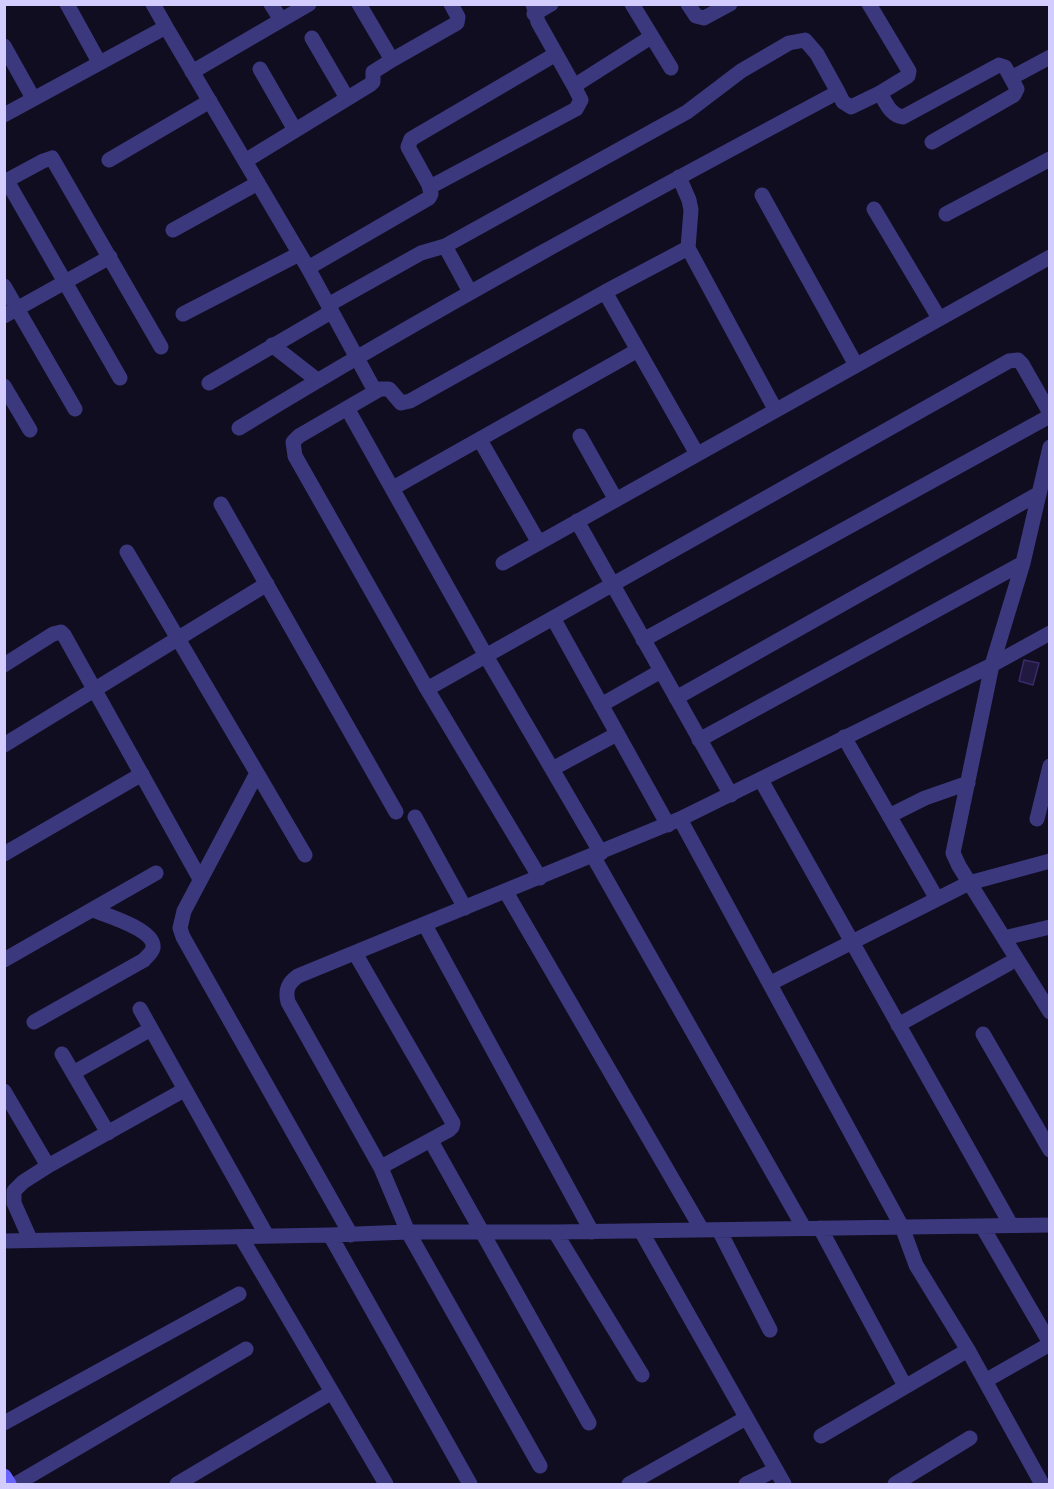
<!DOCTYPE html>
<style>
body{margin:0}
#map{position:relative;width:1054px;height:1489px;overflow:hidden;background:#100d20;font-family:Quicksand,sans-serif}
canvas{display:block}
.frame{position:absolute;inset:0;border:6px solid #d3ccff;pointer-events:none}
</style>
<div id="map">
<canvas width="1054" height="1489"></canvas>
<div class="frame"></div>
</div>
<script>
const c = document.querySelector('canvas').getContext('2d');
c.lineJoin = 'round';
function paint(path, color) { c.fillStyle = color; c.fill(path, 'evenodd'); }
function stroke(path, color, width, dash) { c.strokeStyle = color; c.lineWidth = width; c.lineCap = dash ? 'butt' : 'round'; c.setLineDash(dash || []); c.stroke(path); }
const building = new Path2D(`
 M1024 660 1039 663 1033 685 1019 681Z`);
const street = new Path2D(`
 M67 4 99 62
 M271 4 281 20
 M533 4 538 22 574 86
 M632 4 671 68
 M688 4 696 16 704 18 730 4
 M869 4 909 71 908 76 880 93
 M534 14 551 4
 M166 27 308 268 375 391
 M312 38 347 98
 M4 46 33 98
 M392 60 457 23 458 17 451 4
 M260 69 295 130
 M192 72 309 4
 M838 92 843 102 851 107 880 93C886 103 891 116 903 117L999 65 1005 67 1011 78
 M4 115 166 27 153 4
 M932 142 1014 95 1017 89 1011 78 1050 57
 M109 160 210 101
 M245 161 371 84 373 82V72L392 60 359 4
 M7 181 120 378
 M4 182 43 161 52 158 161 347
 M430 187 576 109 581 100 574 86 651 37
 M762 195 856 365
 M874 209 939 318
 M946 214 1050 159
 M173 230 258 183
 M445 246 470 292
 M688 248 775 409
 M308 268 429 198 431 194 429 185 408 147 411 139 556 54
 M4 286 75 409
 M605 292 697 454
 M183 314 299 254
 M4 316 110 257
 M272 345 317 380
 M209 383 331 312
 M4 386 30 430
 M347 408 486 656 601 853
 M239 428C434 309 636 200 838 92L817 54 805 40 789 43 741 71 687 112 445 246 421 253 328 305
 M580 436 616 500
 M480 440 539 543
 M1050 447 1023 563 992 665 953 853 959 866 1050 1012
 M393 488 638 350
 M221 504 396 812
 M577 521 731 795
 M127 552 257 773 184 911 180 928 183 937 351 1235
 M503 563 1050 257
 M553 618 668 825
 M643 640 1050 416
 M4 665 53 634 61 632 64 635 200 879
 M427 689 1009 361 1018 360 1022 364 1050 413
 M676 698 1038 494
 M601 705 661 671
 M844 737 937 899
 M699 740 1023 563
 M4 745 267 584
 M552 769 617 734
 M257 773 305 855
 M761 780 1011 1225
 M889 816 925 798 968 783
 M415 817 465 908
 M680 819 902 1227 916 1265 968 1350 1042 1484
 M1037 819 1050 766
 M4 854 142 774
 M593 856 804 1228
 M540 878 427 689 295 456 293 442 299 436 380 389H389L401 403 410 401 605 292 688 248 691 210 689 200 679 177
 M506 892 702 1230
 M425 925 592 1232
 M1004 938 1050 927
 M355 953 453 1123 452 1127 449 1130 381 1167
 M4 960 156 873
 M771 983 969 883 1050 861
 M140 1009 267 1236
 M34 1022 144 960C147 956 152 953 153 948 156 930 106 915 93 910
 M898 1025 1008 964
 M983 1034 1050 1150
 M62 1054 108 1133
 M73 1073 151 1029
 M4 1091 48 1166
 M431 1141 589 1423
 M982 1226 1050 1343
 M820 1228 905 1386
 M719 1230 770 1330
 M641 1231 784 1484
 M555 1232 642 1375
 M330 1235 470 1484
 M241 1237 386 1484
 M30 1239 14 1203V1191L23 1182 48 1166 184 1090
 M4 1241 330 1235 408 1232H555L1050 1225
 M985 1381 1050 1344
 M4 1423 239 1294
 M821 1436 968 1350
 M540 1466 408 1232 381 1168 288 1002C285 990 288 983 298 976L680 819 992 665 1050 633
 M16 1484 246 1349
 M177 1484 332 1392
 M629 1484 746 1418
 M746 1484 775 1470
 M895 1484 970 1438`);
const secondary = new Path2D(`
 M4 1476 9 1484`);
paint(building, '#221940');
stroke(building, '#392b6c', 1.5);
stroke(street, '#3c387e', 15);
stroke(secondary, '#6a64fe', 15);
</script>
